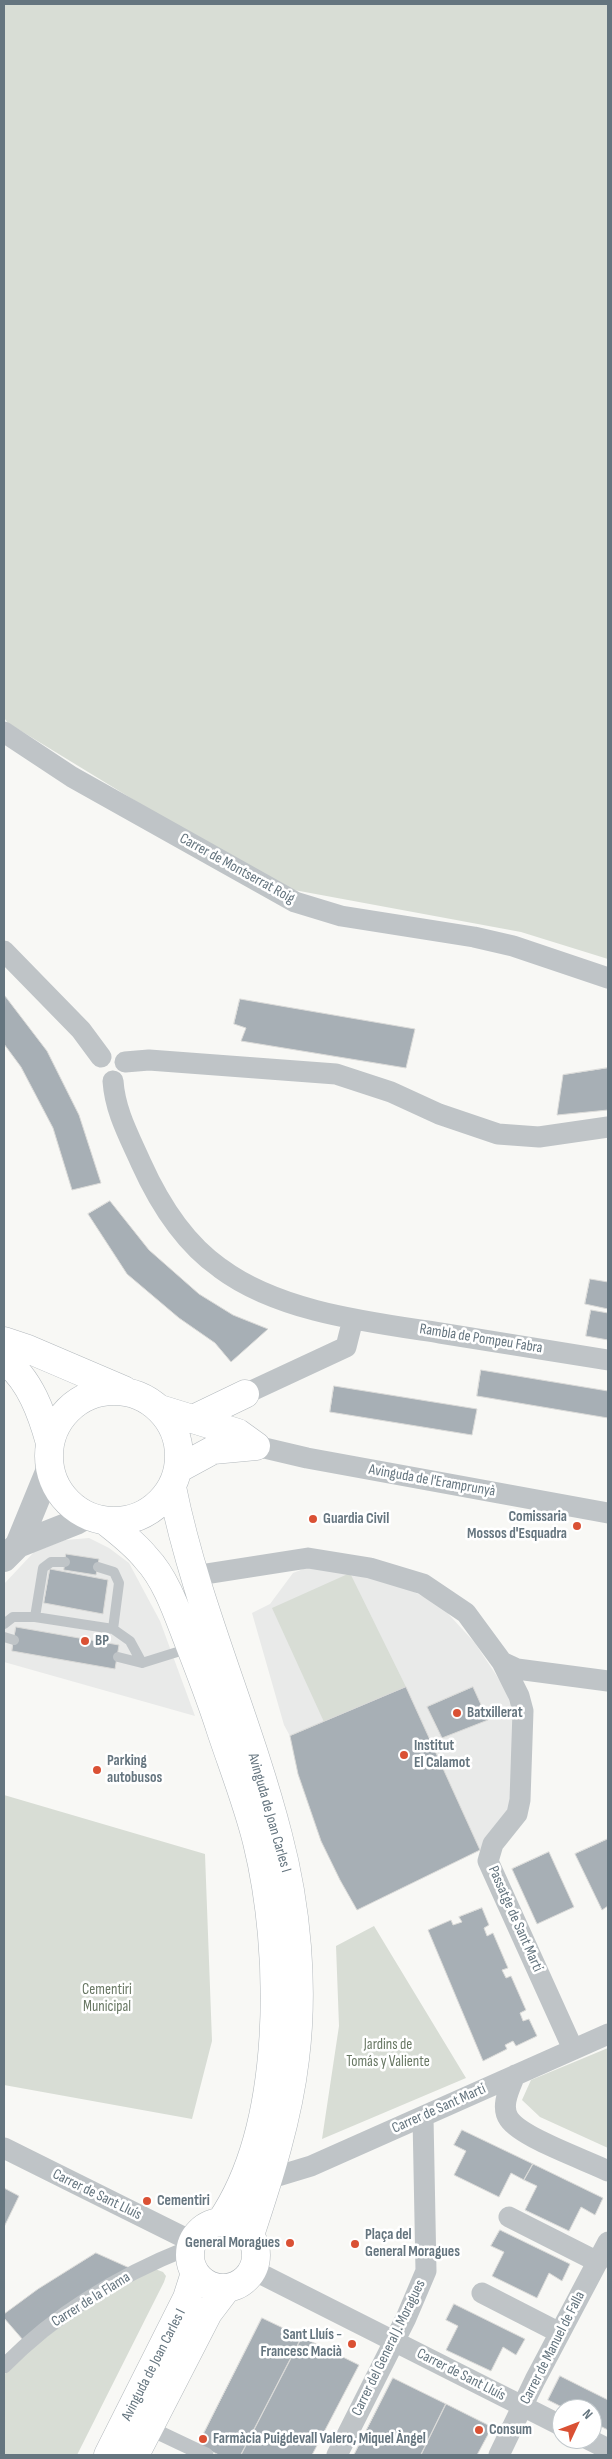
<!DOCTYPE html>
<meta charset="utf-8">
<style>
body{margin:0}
#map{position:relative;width:612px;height:2459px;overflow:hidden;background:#f8f8f5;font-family:"Sofia Sans Condensed",sans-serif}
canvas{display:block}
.frame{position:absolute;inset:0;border:5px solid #65757f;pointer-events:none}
.north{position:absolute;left:552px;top:2399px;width:50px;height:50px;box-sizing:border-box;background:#fff;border:1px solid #c1c8cc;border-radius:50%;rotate:47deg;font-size:14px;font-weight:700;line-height:20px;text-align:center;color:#65757f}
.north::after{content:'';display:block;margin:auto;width:18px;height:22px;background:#da5134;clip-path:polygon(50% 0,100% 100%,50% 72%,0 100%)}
</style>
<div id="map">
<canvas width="612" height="2459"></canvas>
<div class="frame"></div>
<div class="north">N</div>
</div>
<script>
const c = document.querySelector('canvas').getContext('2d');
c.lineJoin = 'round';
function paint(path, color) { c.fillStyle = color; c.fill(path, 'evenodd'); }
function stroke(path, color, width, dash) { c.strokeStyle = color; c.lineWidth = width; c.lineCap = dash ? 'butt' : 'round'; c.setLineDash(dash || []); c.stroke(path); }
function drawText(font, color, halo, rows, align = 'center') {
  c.font = font + ' "Sofia Sans Condensed",sans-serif'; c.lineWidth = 5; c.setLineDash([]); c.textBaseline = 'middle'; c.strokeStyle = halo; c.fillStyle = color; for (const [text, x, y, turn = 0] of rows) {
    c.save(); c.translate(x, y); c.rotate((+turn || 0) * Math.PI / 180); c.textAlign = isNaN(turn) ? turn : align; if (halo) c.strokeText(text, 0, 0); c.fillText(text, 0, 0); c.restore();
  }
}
const built = new Path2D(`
 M89 1538 109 1548 129 1563 160 1621 195 1716 4 1662V1584L34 1552 65 1540Z
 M311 1566 380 1574 441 1606 475 1643 506 1690 515 1721 510 1813 480 1850 357 1910 340 1880 321 1841 298 1774 290 1736 284 1725 252 1613 270 1604 293 1573Z`);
const green = new Path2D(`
 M4 4H608V959L521 932 294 890 165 819 8 723 4 718Z
 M350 1573 406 1687 324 1722 272 1608Z
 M4 1795 205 1854 212 2041 192 2119 4 2085Z
 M374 1926 466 2078 322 2139 339 2026 336 1946Z
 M608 2048V2148L540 2117 522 2100 531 2080Z
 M155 2269 163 2272 166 2276 164 2282 77 2455H4V2375L25 2353 105 2293Z`);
const building = new Path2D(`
 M5 996 47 1051 79 1115 101 1183 72 1190 53 1128 21 1067 4 1044Z
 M240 999 415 1029 406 1068 241 1041 246 1028 234 1024Z
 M608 1068V1110L557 1115 563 1075Z
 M110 1201 149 1250 199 1294 233 1315 268 1329 231 1362 215 1343 179 1318 127 1274 88 1214Z
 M590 1279 608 1282V1309L585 1304Z
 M591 1310 608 1313V1311V1340L586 1336Z
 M481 1370 608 1391V1418L477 1396Z
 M334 1386 477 1409 472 1435 330 1412Z
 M66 1554 99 1559 96 1575 64 1570Z
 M50 1569 108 1580 103 1614 44 1603Z
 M16 1627 119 1645 115 1669 12 1651Z
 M406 1687 480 1850 357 1910 340 1880 321 1841 298 1774 290 1736Z
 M473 1687 488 1720 442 1738 427 1707Z
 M608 1839V1906L602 1910 575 1854Z
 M549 1852 574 1907 537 1924 512 1869Z
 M482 1908 489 1925 484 1928 487 1936 493 1933 508 1968 502 1970 506 1978 511 1976 526 2010 520 2013 523 2021 529 2019 537 2036 516 2046 513 2041 505 2045 507 2049 483 2061 428 1930 451 1920 453 1925 462 1922 459 1917Z
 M462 2130 533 2164 524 2180 511 2173 499 2197 454 2175 466 2151 454 2145Z
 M533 2164 603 2198 595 2215 581 2207 569 2231 525 2210 537 2186 524 2180Z
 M4 2188 19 2196 4 2227Z
 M500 2230 570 2264 562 2281 549 2273 537 2298 492 2276 504 2252 491 2246Z
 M96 2253 134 2270 23 2340 4 2318V2314L38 2289Z
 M454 2304 525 2339 516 2355 503 2347 491 2371 446 2350 458 2326 446 2320Z
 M262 2318 302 2337 241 2455H219L198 2445Z
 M302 2337 359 2365 312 2455H241Z
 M560 2376 608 2400V2430L592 2422V2409H566L548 2400Z
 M393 2378 446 2404 421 2455H354Z
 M446 2404 492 2427 477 2455H421Z`);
const service = new Path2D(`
 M65 1562H51L43 1568 35 1617 113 1629 119 1583 114 1572 98 1567
 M4 1624 13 1617H35
 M113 1629 130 1641 142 1663
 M4 1637 14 1640
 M118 1657 142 1663 190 1648`);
const pedestrian = new Path2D(`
 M4 2366C55 2314 120 2275 188 2248
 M149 2428 206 2455`);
const minor = new Path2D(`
 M4 732 72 777 295 902 341 916 474 937 513 946 608 978
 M4 951 81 1030 101 1057
 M125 1062 149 1060 336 1074 391 1092 439 1114 498 1134 539 1137 608 1127
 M113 1081C115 1111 129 1136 141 1163 159 1203 183 1242 220 1268 279 1312 368 1322 440 1333 496 1342 552 1351 608 1360
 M245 1394 346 1347 353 1319
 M256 1446 307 1458 608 1513
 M193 1576 308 1558 370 1568 423 1584 466 1613 502 1662 519 1696 523 1711 520 1800 517 1814 493 1844 488 1861 573 2049
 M502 1662 517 1669 608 1681
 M515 2075C510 2088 500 2106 509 2119 522 2138 586 2160 608 2171
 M4 2148 191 2241
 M268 2179 311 2166 608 2034
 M509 2217 598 2262
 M253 2270 562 2426
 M482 2293 560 2333
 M588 2439 608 2449
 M337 2455 406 2318 426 2271 423 2117
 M499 2455 535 2380 608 2242`);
const tertiary = new Path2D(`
 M18 1545 76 1522 88 1515
 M4 1559 18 1545 50 1467`);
const secondary = new Path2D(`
 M4 1341 28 1349 124 1390
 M4 1360C30 1379 42 1414 50 1443
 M49 1456a65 65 0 1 1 130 0a65 65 0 1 1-130 0Z
 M160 1409 238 1433 256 1446
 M193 1419 245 1394
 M178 1469 213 1450 256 1446
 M172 1487C196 1606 248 1718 278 1835 297 1907 304 1986 295 2059 288 2119 269 2178 250 2235
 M104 1520C119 1532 134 1543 146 1558 166 1579 177 1612 187 1638 199 1669 211 1699 221 1731 233 1767 248 1805 257 1842 284 1952 286 2125 221 2221
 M190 2255a33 33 0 1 1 66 0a33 33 0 1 1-66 0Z
 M108 2455 187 2298 195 2273
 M135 2455 208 2313 227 2288`);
const markers = [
 [313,1519,5,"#da5134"],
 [577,1526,5,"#da5134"],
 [85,1641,5,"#da5134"],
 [457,1713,5,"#da5134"],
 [404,1755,5,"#da5134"],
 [97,1770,5,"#da5134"],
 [147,2201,5,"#da5134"],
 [290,2243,5,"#da5134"],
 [355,2244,5,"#da5134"],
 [352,2344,5,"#da5134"],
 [479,2430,5,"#da5134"],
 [203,2439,5,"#da5134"]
];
const streetNames = [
 ["Carrer de Montserrat Roig",237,869,29],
 ["Rambla de Pompeu Fabra",481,1339,9],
 ["Avinguda de l'Eramprunyà",432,1481,10],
 ["Avinguda de Joan Carles I",269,1813,74],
 ["Passatge de Sant Martí",515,1919,66],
 ["Carrer de Sant Martí",439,2109,-24],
 ["Carrer de Sant Lluís",97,2195,26],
 ["Carrer de la Flama",91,2300,-32],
 ["Carrer del General J. Moragues",389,2348,-64],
 ["Carrer de Manuel de Falla",553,2348,-63],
 ["Avinguda de Joan Carles I",154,2365,-63],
 ["Carrer de Sant Lluís",461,2375,27]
];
const poiNames = [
 ["Comissaria",567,1517,"right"],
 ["Mossos d'Esquadra",567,1534,"right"],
 ["Guardia Civil",323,1519],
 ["BP",95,1641],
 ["Batxillerat",467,1713],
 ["Institut",414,1746],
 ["El Calamot",414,1763],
 ["Parking",107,1761],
 ["autobusos",107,1778],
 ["Cementiri",157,2201],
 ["Plaça del",365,2235],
 ["General Moragues",365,2252],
 ["General Moragues",280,2243,"right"],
 ["Sant Lluís -",342,2335,"right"],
 ["Francesc Macià",342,2352,"right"],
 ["Consum",489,2430],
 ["Farmàcia Puigdevall Valero, Miquel Àngel",213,2439]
];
const parkNames = [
 ["Cementiri",107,1990],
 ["Municipal",107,2007],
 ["Jardins de",388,2045],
 ["Tomás y Valiente",388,2062]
];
paint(built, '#e9eae9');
paint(green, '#d8ddd5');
paint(building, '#a7afb5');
stroke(building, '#dadad8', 1);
stroke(secondary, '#b2b8bc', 29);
stroke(service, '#bfc4c7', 10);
stroke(pedestrian, '#bfc4c7', 15);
stroke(minor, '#bfc4c7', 21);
stroke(tertiary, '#bfc4c7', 26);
stroke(secondary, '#fff', 28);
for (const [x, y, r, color] of markers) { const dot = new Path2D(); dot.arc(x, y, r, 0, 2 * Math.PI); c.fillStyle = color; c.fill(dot); stroke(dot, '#fff', 2); }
drawText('15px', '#65757f', '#fff', streetNames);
drawText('bold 15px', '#65757f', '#fff', poiNames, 'left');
drawText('15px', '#687763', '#fff', parkNames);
</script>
